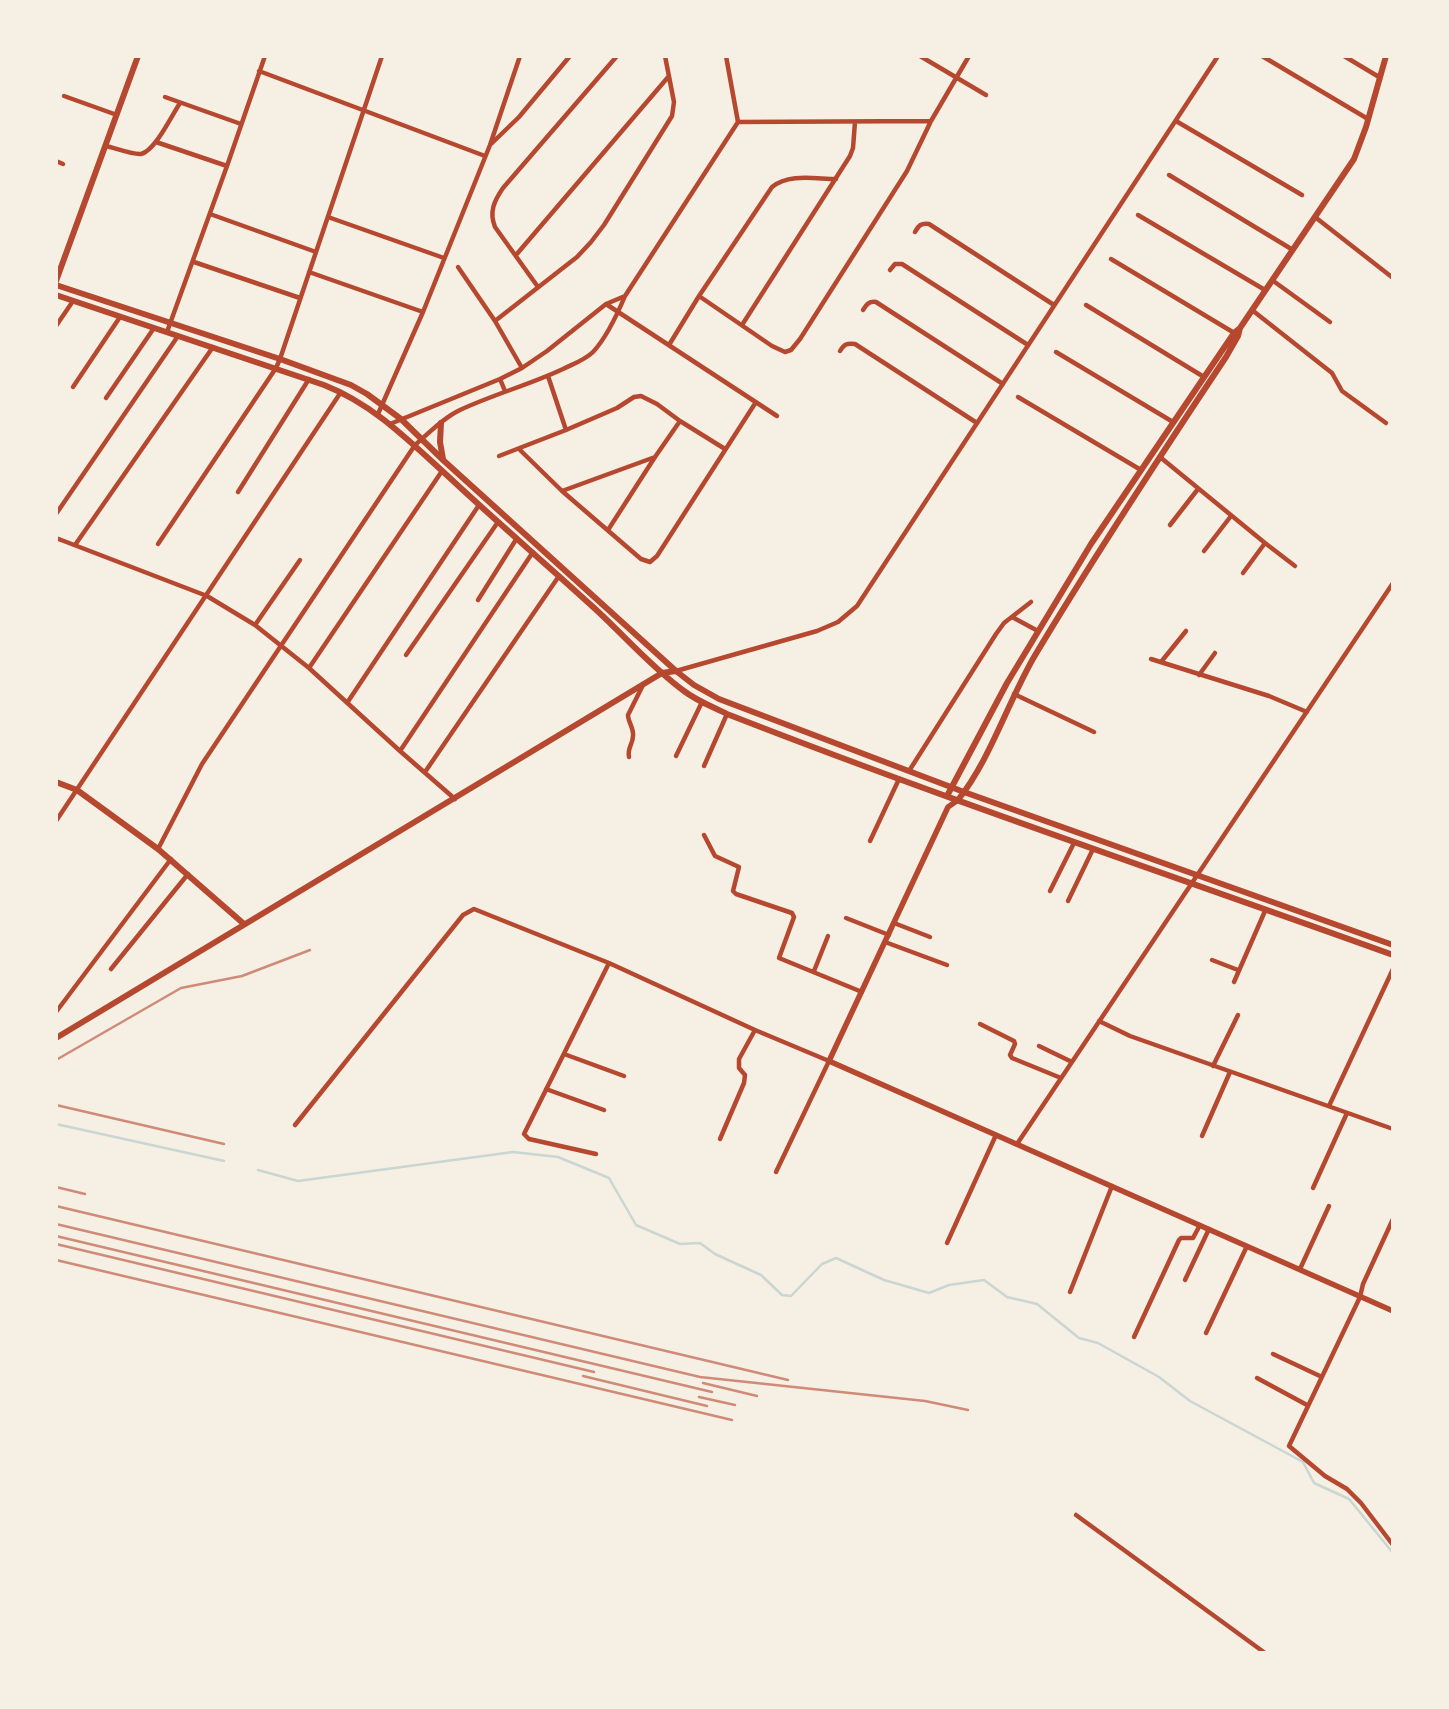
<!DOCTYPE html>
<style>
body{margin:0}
#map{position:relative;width:1449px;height:1709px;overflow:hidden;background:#f6efe4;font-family:"Source Sans 3",sans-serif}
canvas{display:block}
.frame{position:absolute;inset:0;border:58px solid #f6efe4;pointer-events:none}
</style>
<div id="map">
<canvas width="1449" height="1709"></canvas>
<div class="frame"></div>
</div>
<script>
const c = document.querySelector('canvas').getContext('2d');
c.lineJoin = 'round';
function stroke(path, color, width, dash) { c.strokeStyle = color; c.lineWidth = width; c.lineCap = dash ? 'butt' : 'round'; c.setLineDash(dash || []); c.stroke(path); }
const stream = new Path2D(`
 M56 1124 224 1161
 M258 1170 298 1181 513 1152 558 1157 609 1178 636 1225 680 1244 700 1243 715 1254 761 1275 782 1295 791 1296 822 1264 836 1258 884 1280 929 1293 949 1285 984 1280 1007 1297 1037 1304 1079 1338 1098 1343 1159 1377 1190 1401 1303 1462 1314 1483 1349 1499 1393 1553`);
const minor = new Path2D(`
 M920 56 986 95
 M1262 56 1368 119
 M1344 56 1379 77
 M259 71 485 156
 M64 96 117 115
 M165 97 241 124
 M1176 121 1302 195
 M738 122 931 121
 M156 142 227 166
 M491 144 519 117 570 56
 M106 146C115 148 133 155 141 154 155 151 172 115 180 103
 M56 161 63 164
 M1169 175 1293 250
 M210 214 316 252
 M1138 215 1265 290
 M328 217 444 258
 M1315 217 1393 278
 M915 232C919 225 921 223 929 224L1054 305
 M516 255 669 76
 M1111 259 1236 334
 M194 262 300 298
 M458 267 495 321 522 368
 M890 270 895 264H902L1028 345
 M309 272 423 312
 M1272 280 1330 322
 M538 287 495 227C489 212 494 201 503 188L617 56
 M699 296 772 346 785 352 791 350 800 339 907 171 931 121 969 56
 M606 304 777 416
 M1086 305 1204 377
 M863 310C867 304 869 301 876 302L1003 384
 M1252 310 1332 373 1342 391 1386 423
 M495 321 577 257 591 242 604 225 672 116 674 102 665 56
 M742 325 850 156 853 148 855 122
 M56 326 73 301
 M167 332 227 166 265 56
 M669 345 699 296 772 187C789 173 816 179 836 179
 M840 351C844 344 847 343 855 344L977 423
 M1056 352 1173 422
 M548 376 566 430
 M500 379 505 391
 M73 387 120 317
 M1018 397 1141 470
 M106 398 154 328
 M378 414 423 312 490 145 520 56
 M390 424 500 379 522 368 547 351 606 304 625 296
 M519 449 562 491 641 559 650 562 657 556 756 402
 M499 456 566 430 617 408 634 397 641 396 657 404 680 421 725 449
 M1160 457 1265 543 1295 566
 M562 491 655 457
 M238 492 309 379
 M56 514 178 336
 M1170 525 1198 489
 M608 530 655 457 680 421
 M56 538 207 596 255 625 309 668 400 751 455 799
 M158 544 276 368 280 359 382 56
 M75 545 213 347
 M1204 551 1231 516
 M1243 573 1265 543
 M478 600 517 538
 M1012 617 1038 631
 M255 625 300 560
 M406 655 498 522
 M1151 659 1269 696 1307 712
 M1161 662 1186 631
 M309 668 442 471
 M676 671 817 631 838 622 857 606 1218 56
 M1199 675 1215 653
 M1014 694 1094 732
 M347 703 479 505
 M400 751 533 552
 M676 756 702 702
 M629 757C627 748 633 744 633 736 634 728 628 722 628 715L643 685
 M704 766 727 714
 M909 771 996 634 1004 623 1031 602
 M425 772 559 576
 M56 821 341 392
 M704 835 715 856 739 867 733 891 736 894 792 913 794 917 779 958 862 992
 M870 841 899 779
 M158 849 202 764 415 445C429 433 443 418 460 410 494 394 529 385 563 369 573 364 585 360 593 352 607 337 617 315 625 296L738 122 726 56
 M1050 891 1074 843
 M1068 901 1093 849
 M846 918 889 935
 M894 923 930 937
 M885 942 947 965
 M1212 960 1238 970
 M111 969 188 874
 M814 971 828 936
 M1234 982 1265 911
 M56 1012 171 859
 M1099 1021 1130 1036 1393 1129
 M980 1024 1014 1041 1015 1044 1010 1055 1012 1058 1061 1078
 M1039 1046 1072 1062
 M564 1054 624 1076
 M1213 1066 1238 1015
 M546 1089 604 1110
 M1329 1106 1393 969
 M295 1125 463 915 474 909 609 963 755 1030 829 1061 776 1172
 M1202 1136 1230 1072
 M720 1139 744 1083 745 1075 739 1068V1059L755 1030
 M1017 1144 1393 583
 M596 1154 529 1139 524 1134 609 963
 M1313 1188 1347 1113
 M1393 1219 1363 1284 1360 1297 1289 1446 1325 1476 1347 1489 1361 1503 1393 1545
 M947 1243 996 1135
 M1300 1269 1329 1206
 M1185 1280 1209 1229
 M1070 1292 1112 1186
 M1206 1333 1247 1246
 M1134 1337 1179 1240 1181 1238H1193L1200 1225
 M1273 1354 1322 1377
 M1257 1378 1307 1405
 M1076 1515 1265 1653`);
const tertiary = new Path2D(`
 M958 800 948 807 829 1061 1393 1311`);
const secondary = new Path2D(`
 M56 281 138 56
 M56 285 280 359 351 385 367 394 401 419 443 460 676 671 694 685 719 699 964 792 1393 945
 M56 295 324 385C375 405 411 443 451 479 497 522 545 563 592 606 623 634 651 667 684 691 697 701 713 707 727 714 947 800 1171 875 1393 955
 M441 423 440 442 443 459
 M56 782 77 790 158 849 244 924
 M947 796 1007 683 1091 544 1234 333 1240 328 1354 159 1366 127 1386 56
 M958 800C991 758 1007 704 1034 657 1095 555 1160 456 1226 357L1238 336 1240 328
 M56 1038 662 673 676 671`);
const rail = new Path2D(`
 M56 1060 181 988 242 976 310 950
 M56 1105 224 1144
 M56 1187 85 1194
 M56 1206 788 1380
 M56 1224 700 1377 925 1401 968 1410
 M56 1236 712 1392
 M56 1244 594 1372
 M56 1260 732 1420
 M583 1376 707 1406
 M703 1383 757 1396
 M699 1397 735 1405`);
stroke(stream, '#c9d6d2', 2.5);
stroke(minor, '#b5482f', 4.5);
stroke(tertiary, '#b5482f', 5.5);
stroke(secondary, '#b5482f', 6);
stroke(rail, '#cf8b77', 2.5);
</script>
